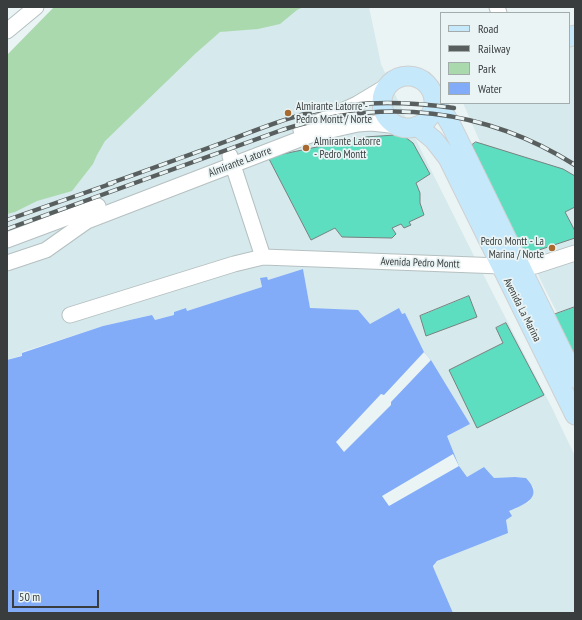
<!DOCTYPE html>
<style>
body{margin:0}
#map{position:relative;width:582px;height:620px;overflow:hidden;background:#eaf4f5;font-family:"PT Sans Narrow",sans-serif}
canvas{display:block}
.frame{position:absolute;inset:0;border:8px solid #393d3d;pointer-events:none}
.legend{position:absolute;left:440px;top:12px;width:130px;height:92px;box-sizing:border-box;background:#eaf4f5;border:1px solid #a3abab;margin:0;padding:5px 7px;list-style:none;font-size:12px;color:#393d3d}
.legend li{display:flex;align-items:center;gap:8px;height:20px}
.legend b{width:20px;border:1px solid #a3abab}
.scale{position:absolute;left:12px;top:590px;width:87px;height:18px;box-sizing:border-box;border:2px solid #393d3d;border-top:0;padding-left:5px;font-size:12px;line-height:14px;white-space:nowrap;color:#393d3d;-webkit-text-stroke:3px #eaf4f5;paint-order:stroke}
</style>
<div id="map">
<canvas width="582" height="620"></canvas>
<div class="frame"></div>
<ul class="legend">
<li><b style="height:5px;background:#c6e8fb"></b>Road</li>
<li><b style="height:5px;background:#595f5f"></b>Railway</li>
<li><b style="height:11px;background:#aad9ae"></b>Park</li>
<li><b style="height:11px;background:#82abf8"></b>Water</li>
</ul>
<div class="scale">50 m</div>
</div>
<script>
const c = document.querySelector('canvas').getContext('2d');
c.lineJoin = 'round';
function paint(path, color) { c.fillStyle = color; c.fill(path, 'evenodd'); }
function stroke(path, color, width, dash) { c.strokeStyle = color; c.lineWidth = width; c.lineCap = dash ? 'butt' : 'round'; c.setLineDash(dash || []); c.stroke(path); }
function drawText(font, color, halo, rows, align = 'center') {
  c.font = font + ' "PT Sans Narrow",sans-serif'; c.lineWidth = 3.5; c.setLineDash([]); c.textBaseline = 'middle'; c.strokeStyle = halo; c.fillStyle = color; for (const [text, x, y, turn = 0] of rows) {
    c.save(); c.translate(x, y); c.rotate((+turn || 0) * Math.PI / 180); c.textAlign = isNaN(turn) ? turn : align; if (halo) c.strokeText(text, 0, 0); c.fillText(text, 0, 0); c.restore();
  }
}
const built = new Path2D(`
 M183 7H369L381 64 419 146 484 276 552 408 575 456V613H453L434 569 435 563 506 519 509 511 529 502 534 488 526 478 515 477 494 478 484 467 467 477 459 466 447 436 470 424 431 360 424 352 405 313 370 324 358 310 310 309 303 269 268 280 260 279 262 287 187 311 186 308 174 312V315L155 320 152 315 103 326 22 352 23 355 7 360V142Z
 M575 45V348L540 279 463 103H569V47Z`);
const green = new Path2D(`
 M54 7H303L297 10 280 24 258 29 220 32 196 53 105 141 97 155 93 164 72 191 37 201 15 212 7 214V55Z`);
const water = new Path2D(`
 M303 269 310 308 358 310 370 324 399 308 402 314 405 313 424 352 431 360 470 424 447 436 459 466 467 477 484 467 494 478 515 477 526 478C544 497 526 504 509 511L512 516 506 520 508 533 437 561 433 566 434 569 453 613H7V360L22 356V353L103 326 152 315 155 320 174 315V312L186 308 187 311 262 287 260 278 267 277 268 280Z`);
const pier = new Path2D(`
 M424 352 431 360 391 402V405L344 452 336 442 381 394 384 395Z
 M453 454 459 466 389 506 382 496Z`);
const building = new Path2D(`
 M397 135 405 137 413 143 430 174 416 183 420 193V203L424 215 409 222 411 225 404 228 401 224 392 228 396 234 392 238 342 237 335 228 311 240 268 157 366 137Z
 M476 142 563 169 575 176V207L565 212 575 231V238L527 254 522 251 472 145Z
 M469 296 477 317 426 336 420 316Z
 M575 307V362L553 315Z
 M506 323 544 395 477 428 449 370 503 343 496 328Z`);
const minor = new Path2D(`
 M497 7 499 13
 M7 31 36 7
 M301 130 357 104 387 86
 M230 156 263 257
 M7 240 98 206
 M7 263 46 250 87 221 313 134 358 124 371 123 399 126
 M70 315 234 264 263 257 527 267 535 266 575 253`);
const major = new Path2D(`
 M569 37 575 35
 M382 102a26 26 0 1 1 52 0a26 26 0 1 1-52 0Z
 M434 105 445 115 452 127 575 378
 M417 126 434 140 448 158 575 415`);
const rail = new Path2D(`
 M108 184C148 170 189 155 230 140 269 125 307 110 349 105 384 101 419 103 454 108
 M7 220 113 183
 M7 229 282 130C383 97 485 108 575 165`);
const markers = [
 [288,113,4,"#a86a2f"],
 [306,148,4,"#a86a2f"],
 [552,248,4,"#a86a2f"]
];
const poiNames = [
 ["Almirante Latorre -",296,107],
 ["Pedro Montt / Norte",296,120],
 ["Almirante Latorre",314,142],
 ["- Pedro Montt",314,155],
 ["Pedro Montt - La",544,242,"right"],
 ["Marina / Norte",544,255,"right"]
];
const streetNames = [
 ["Almirante Latorre",240,162,-21],
 ["Avenida Pedro Montt",420,263,2],
 ["Avenida La Marina",522,310,63]
];
paint(built, '#d6e9ec');
paint(green, '#aad9ae');
paint(water, '#82abf8');
paint(pier, '#eaf4f5');
paint(building, '#5edec1');
stroke(building, '#79817f', 1);
stroke(minor, '#b6c0c1', 17);
stroke(major, '#cfd0d0', 21);
stroke(minor, '#fff', 15);
stroke(major, '#c6e8fb', 19);
stroke(rail, '#595f5f', 4.5);
stroke(rail, '#eaf4f5', 3, [9]);
for (const [x, y, r, color] of markers) { const dot = new Path2D(); dot.arc(x, y, r, 0, 2 * Math.PI); c.fillStyle = color; c.fill(dot); stroke(dot, '#eaf4f5', 1.5); }
drawText('11px', '#393d3d', '#eaf4f5', poiNames, 'left');
drawText('11px', '#393d3d', '#eaf4f5', streetNames);
</script>
